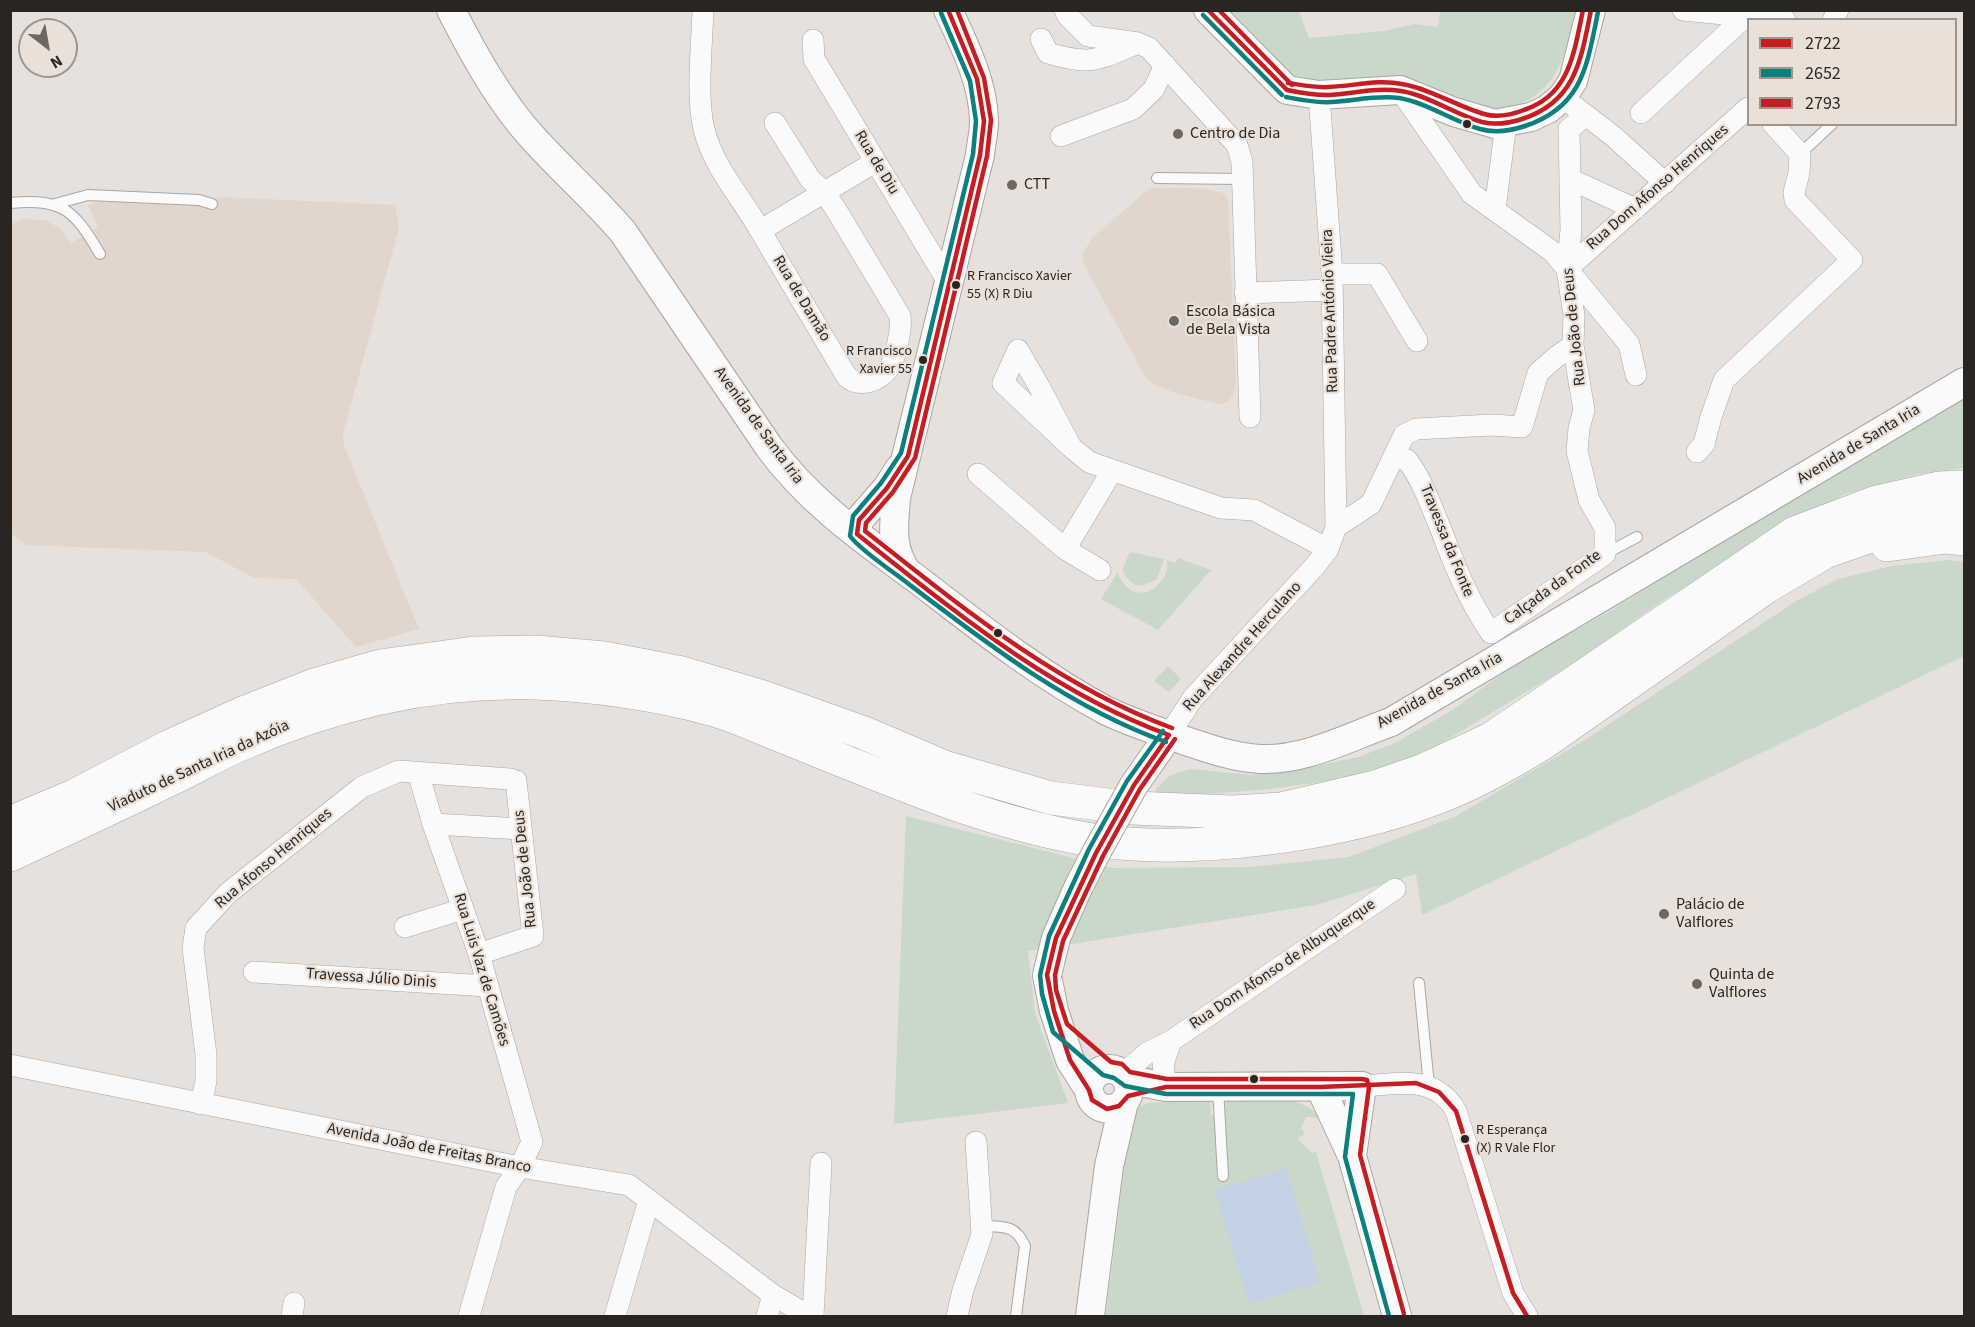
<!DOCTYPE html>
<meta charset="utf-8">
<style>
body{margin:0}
#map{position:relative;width:1975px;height:1327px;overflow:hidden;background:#e6e1dc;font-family:"Source Sans 3",sans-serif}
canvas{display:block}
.frame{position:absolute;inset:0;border:12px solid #292521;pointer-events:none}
.legend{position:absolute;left:1747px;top:18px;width:210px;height:108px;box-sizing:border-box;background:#ebe0d7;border:2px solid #9d958e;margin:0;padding:8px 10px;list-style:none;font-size:18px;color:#292521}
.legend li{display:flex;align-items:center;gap:12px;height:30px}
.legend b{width:30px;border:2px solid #9d958e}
.north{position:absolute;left:18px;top:18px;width:60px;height:60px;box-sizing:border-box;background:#ebe0d7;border:2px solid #9d958e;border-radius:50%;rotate:149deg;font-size:16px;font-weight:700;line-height:24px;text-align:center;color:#292521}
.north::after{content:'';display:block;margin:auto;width:21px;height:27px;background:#6b6762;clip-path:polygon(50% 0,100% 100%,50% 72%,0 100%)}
</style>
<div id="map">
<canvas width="1975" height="1327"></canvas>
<div class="frame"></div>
<ul class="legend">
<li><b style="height:8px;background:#c61d23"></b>2722</li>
<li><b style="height:8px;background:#0c807e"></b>2652</li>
<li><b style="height:8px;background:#c61d23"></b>2793</li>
</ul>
<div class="north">N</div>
</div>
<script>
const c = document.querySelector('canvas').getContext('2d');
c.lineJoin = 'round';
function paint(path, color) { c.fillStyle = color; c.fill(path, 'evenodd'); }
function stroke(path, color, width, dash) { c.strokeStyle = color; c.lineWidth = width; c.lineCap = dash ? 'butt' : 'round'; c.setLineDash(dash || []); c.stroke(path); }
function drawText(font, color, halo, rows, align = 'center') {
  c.font = font + ' "Source Sans 3",sans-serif'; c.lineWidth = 4.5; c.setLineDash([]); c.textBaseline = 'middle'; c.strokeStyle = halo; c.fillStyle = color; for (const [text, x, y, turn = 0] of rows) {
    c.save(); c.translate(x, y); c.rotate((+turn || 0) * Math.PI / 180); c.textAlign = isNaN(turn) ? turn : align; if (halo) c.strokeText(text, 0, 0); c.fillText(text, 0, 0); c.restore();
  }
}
const built = new Path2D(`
 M1150 188H1199L1223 193 1228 199 1236 382 1233 395 1227 402 1219 404 1178 394 1155 385 1146 378 1083 263 1082 255 1092 238Z
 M219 197 395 205 399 227 343 434 344 446 419 629 356 647 296 579 255 578 205 552 27 545 11 534 10 225 23 219 45 220 61 229 71 243 98 227 88 205 99 201 198 206 205 209Z`);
const green = new Path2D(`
 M1222 11H1299L1309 38 1383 31 1415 24 1438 27 1440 11H1577C1567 45 1562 81 1528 100 1519 106 1507 109 1497 113L1285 74Z
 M1964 390V468L1919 474 1845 494 1665 599 1576 662 1438 745 1398 763 1335 780 1271 789 1170 797 1155 796 1156 789 1170 775 1191 769 1251 775 1287 772 1358 757 1395 743 1454 709 1515 664 1610 611Z
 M1130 552 1164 559 1157 579C1138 589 1133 588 1122 570Z
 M1178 558 1211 570 1158 630 1101 599 1117 573C1120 578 1124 585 1129 589 1148 602 1171 578 1167 560L1175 563Z
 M1948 560 1964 562V656L1422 915 1416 874 1316 905 1028 951 1035 1013 1068 1103 894 1124 906 816 1113 868 1250 867 1349 857 1456 816 1580 743 1798 600 1838 579 1892 566Z
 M1168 666 1181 679 1169 692 1154 681Z
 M1210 1100 1211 1115 1225 1114 1226 1102C1258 1102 1299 1091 1321 1118L1306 1117 1301 1128 1305 1134 1297 1139 1312 1153 1316 1152 1364 1316H1106L1130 1119 1137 1108 1147 1103Z`);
const water = new Path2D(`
 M1286 1168 1320 1282 1249 1304 1215 1190Z`);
const lane = new Path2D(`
 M1800 154 1832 124
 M1157 178 1242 179
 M10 203C63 198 74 210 100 254
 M55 204 88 195 199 200 212 204
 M1605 554 1637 537
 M1419 983 1429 1086
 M1218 1088 1223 1176
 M982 1226C1003 1227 1015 1224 1025 1246L1016 1316`);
const street = new Path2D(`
 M703 10C702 44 696 98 704 129 713 167 742 198 761 232 790 280 818 329 847 377 859 388 880 381 889 368 896 358 902 327 900 316L835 208 824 192 810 179 775 123
 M1065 10 1067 15 1088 36 1138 43 1149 48 1237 145 1242 162 1250 417
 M1683 10 1785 20
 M1833 20 1838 10
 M1041 39 1048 53C1091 66 1097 60 1138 43
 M813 40 814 59 948 282
 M1400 90 1472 194 1553 252 1629 344 1636 375
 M1562 97 1613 136 1665 183
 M1641 113 1747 15
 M1061 136 1133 109 1154 89 1165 65
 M1570 179 1635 209
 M1495 210 1506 123
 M761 230 875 162
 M1567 269 1748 108
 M1332 274H1377L1417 341
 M1245 293 1332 290
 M1071 447 1040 388 1018 350 1003 383 1071 447 1089 462 1221 508 1254 510 1328 549
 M1697 452 1704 444 1711 417 1724 380 1852 260 1795 200 1794 192 1799 173 1800 154 1773 124
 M1395 457 1407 460C1423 481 1430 504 1440 527 1454 564 1468 600 1491 633L1605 554V528L1589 500 1577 451 1579 428 1584 410 1573 345 1574 315 1567 269 1571 230 1569 129 1585 116
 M978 474 1065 549 1100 570
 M1336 527 1371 504 1404 435 1416 429 1492 425 1522 427 1538 373 1556 357 1573 345
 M1065 549 1112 471
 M1169 735 1193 698 1315 566 1328 549 1336 527 1332 274 1319 95
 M418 772 433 824 479 954 532 1142 520 1167 506 1187 469 1316
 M433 824 521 829
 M405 927 463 909
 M254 972 488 986
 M10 1065 520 1167 629 1185 773 1295 809 1316
 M1123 1074 1147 1053 1171 1041 1395 889
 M1362 1086C1399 1084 1434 1074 1456 1111L1513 1293 1527 1316
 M1166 1087 1163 1064 1171 1041
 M201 1104 206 1081V1055L193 948 196 928 228 893 362 787 399 771 510 779 516 781 533 936 479 954
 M292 1316 294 1303
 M615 1316 649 1200
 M767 1316 773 1295
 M813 1316 821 1163
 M957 1316 963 1290 982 1234 976 1142`);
const secondary = new Path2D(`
 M451 10C474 55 500 102 533 138 562 170 595 199 623 232L769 447C809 502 864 540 918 580 978 626 1038 674 1105 710 1125 720 1147 727 1168 735 1199 745 1228 757 1260 759 1305 761 1349 737 1391 722L1964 382
 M1208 10 1287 90 1319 95 1400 90 1454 112 1495 124 1531 117 1548 109 1562 97 1573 81 1591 10
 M857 534 859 520 887 488 899 469
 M906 571C890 545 894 527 896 498L980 155C981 144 984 133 984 122 984 84 964 44 948 10
 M1134 785 1169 735
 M1047 975 1054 1011 1070 1060 1089 1090
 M1089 1089a20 20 0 1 1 40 0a20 20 0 1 1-40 0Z
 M1126 1079 1166 1087 1362 1086 1352 1156
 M1320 1087 1352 1156 1397 1316
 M1090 1316 1109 1166 1124 1102`);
const highway = new Path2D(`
 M1887 545 1946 537 1964 539
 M10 823 74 796 168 747 243 713 314 685 380 666 474 653 536 652 604 658 682 673 763 697 864 733 944 767 1051 798 1132 808 1233 812 1281 809 1375 787 1424 770 1491 739 1795 533 1877 502 1939 488 1964 487
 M10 855C64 830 118 805 171 779 193 769 214 756 237 746 331 704 431 680 535 683 591 685 657 694 711 709 734 715 756 726 779 735 836 758 894 782 952 803 998 819 1045 833 1093 840 1195 855 1339 835 1436 798 1474 784 1509 764 1543 743L1766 587 1825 552 1936 513 1964 510`);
const secondaryBridge = new Path2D(`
 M1047 975 1056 938 1077 890 1096 853 1134 785`);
const bus1 = new Path2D(`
 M948 10 977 79 984 121 980 155 908 456 887 488 859 520 857 534C953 610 1052 693 1169 735
 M1208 10 1287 90
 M1287 90C1301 93 1314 95 1328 95 1352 94 1376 87 1401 91 1430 96 1454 114 1482 122 1495 125 1510 123 1522 119 1576 102 1581 59 1591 10
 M1169 735 1134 785 1096 853 1056 938 1047 975 1054 1011 1070 1060 1089 1090 1092 1100 1107 1109 1119 1106 1128 1096 1166 1087H1320L1416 1083 1439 1092 1456 1111 1513 1293 1527 1316`);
const bus2 = new Path2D(`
 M941 13 970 81 976 121 973 154 901 453 881 483 853 516 850 536C862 552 894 572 910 585 990 646 1071 708 1166 742
 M1203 15 1282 95
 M1286 97C1301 100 1315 103 1331 102 1353 101 1376 95 1399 98 1428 103 1452 121 1480 129 1494 133 1510 131 1525 126 1583 107 1587 65 1598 12
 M1163 731 1127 781 1089 849 1049 936 1040 975 1042 994 1053 1032 1103 1075 1114 1078 1125 1086 1166 1094H1353L1345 1157 1389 1316`);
const bus3 = new Path2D(`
 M957 10 984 78 991 120 987 156 915 458 893 492 866 523 865 531C960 606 1057 686 1172 728
 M1219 10 1292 85
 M1288 83C1302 85 1315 88 1329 87 1354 86 1378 79 1402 84 1431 89 1456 106 1484 114 1497 118 1511 115 1524 110 1570 95 1574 52 1583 10
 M1175 739 1140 789 1103 856 1063 941 1055 975 1056 990 1067 1024 1111 1062 1122 1064 1130 1072 1167 1079H1362L1367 1080 1369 1087 1360 1155 1404 1314`);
const markers = [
 [1467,124,5,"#292521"],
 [1178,134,6,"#6b6762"],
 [1012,185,6,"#6b6762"],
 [956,285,5,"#292521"],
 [1174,321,6,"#6b6762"],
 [923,360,5,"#292521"],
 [998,633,5,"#292521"],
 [1664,914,6,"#6b6762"],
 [1697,984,6,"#6b6762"],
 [1254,1079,5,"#292521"],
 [1465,1139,5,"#292521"]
];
const busNames = [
 ["R Francisco Xavier",967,277],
 ["55 (X) R Diu",967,295],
 ["R Francisco",912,352,"right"],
 ["Xavier 55",912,370,"right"],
 ["R Esperança",1476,1131],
 ["(X) R Vale Flor",1476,1149]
];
const poiNames = [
 ["Centro de Dia",1190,134],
 ["CTT",1024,185],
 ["Escola Básica",1186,312],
 ["de Bela Vista",1186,330],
 ["Palácio de",1676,905],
 ["Valflores",1676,923],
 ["Quinta de",1709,975],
 ["Valflores",1709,993]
];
const streetNames = [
 ["Rua de Diu",876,163,59],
 ["Rua Dom Afonso Henriques",1658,188,-41],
 ["Rua de Damão",801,299,59],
 ["Rua Padre António Vieira",1331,311,-92],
 ["Rua João de Deus",1575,327,-96],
 ["Avenida de Santa Iria",758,426,54],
 ["Avenida de Santa Iria",1859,445,-31],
 ["Travessa da Fonte",1446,541,68],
 ["Calçada da Fonte",1553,588,-36],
 ["Rua Alexandre Herculano",1243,647,-48],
 ["Avenida de Santa Iria",1440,691,-29],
 ["Viaduto de Santa Iria da Azóia",199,767,-25],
 ["Rua Afonso Henriques",274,859,-40],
 ["Rua João de Deus",526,869,-96],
 ["Rua Dom Afonso de Albuquerque",1283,965,-34],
 ["Rua Luis Vaz de Camões",481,970,73],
 ["Travessa Júlio Dinis",371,979,4],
 ["Avenida João de Freitas Branco",429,1149,11]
];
paint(built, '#e1d5cc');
paint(green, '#c9d8c8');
paint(water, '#c4d2e7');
stroke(lane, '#a9a5a1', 12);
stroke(street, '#a9a5a1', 22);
stroke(secondary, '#a9a5a1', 30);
stroke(highway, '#a9a5a1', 34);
stroke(lane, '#fbfafa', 10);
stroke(street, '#fbfafa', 21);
stroke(secondary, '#fbfafa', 28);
stroke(highway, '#fbfafa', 33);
stroke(secondaryBridge, '#a9a5a1', 30, []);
stroke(secondaryBridge, '#fbfafa', 28);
stroke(bus1, '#c61d23', 4.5);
stroke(bus2, '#0c807e', 4.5);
stroke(bus3, '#c61d23', 4.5);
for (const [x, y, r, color] of markers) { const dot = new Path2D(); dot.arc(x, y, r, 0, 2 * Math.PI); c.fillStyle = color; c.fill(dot); stroke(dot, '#ebe0d7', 2); }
drawText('14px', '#292521', '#ebe0d7', busNames, 'left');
drawText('16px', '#292521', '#ebe0d7', poiNames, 'left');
drawText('16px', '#292521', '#ebe0d7', streetNames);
</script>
